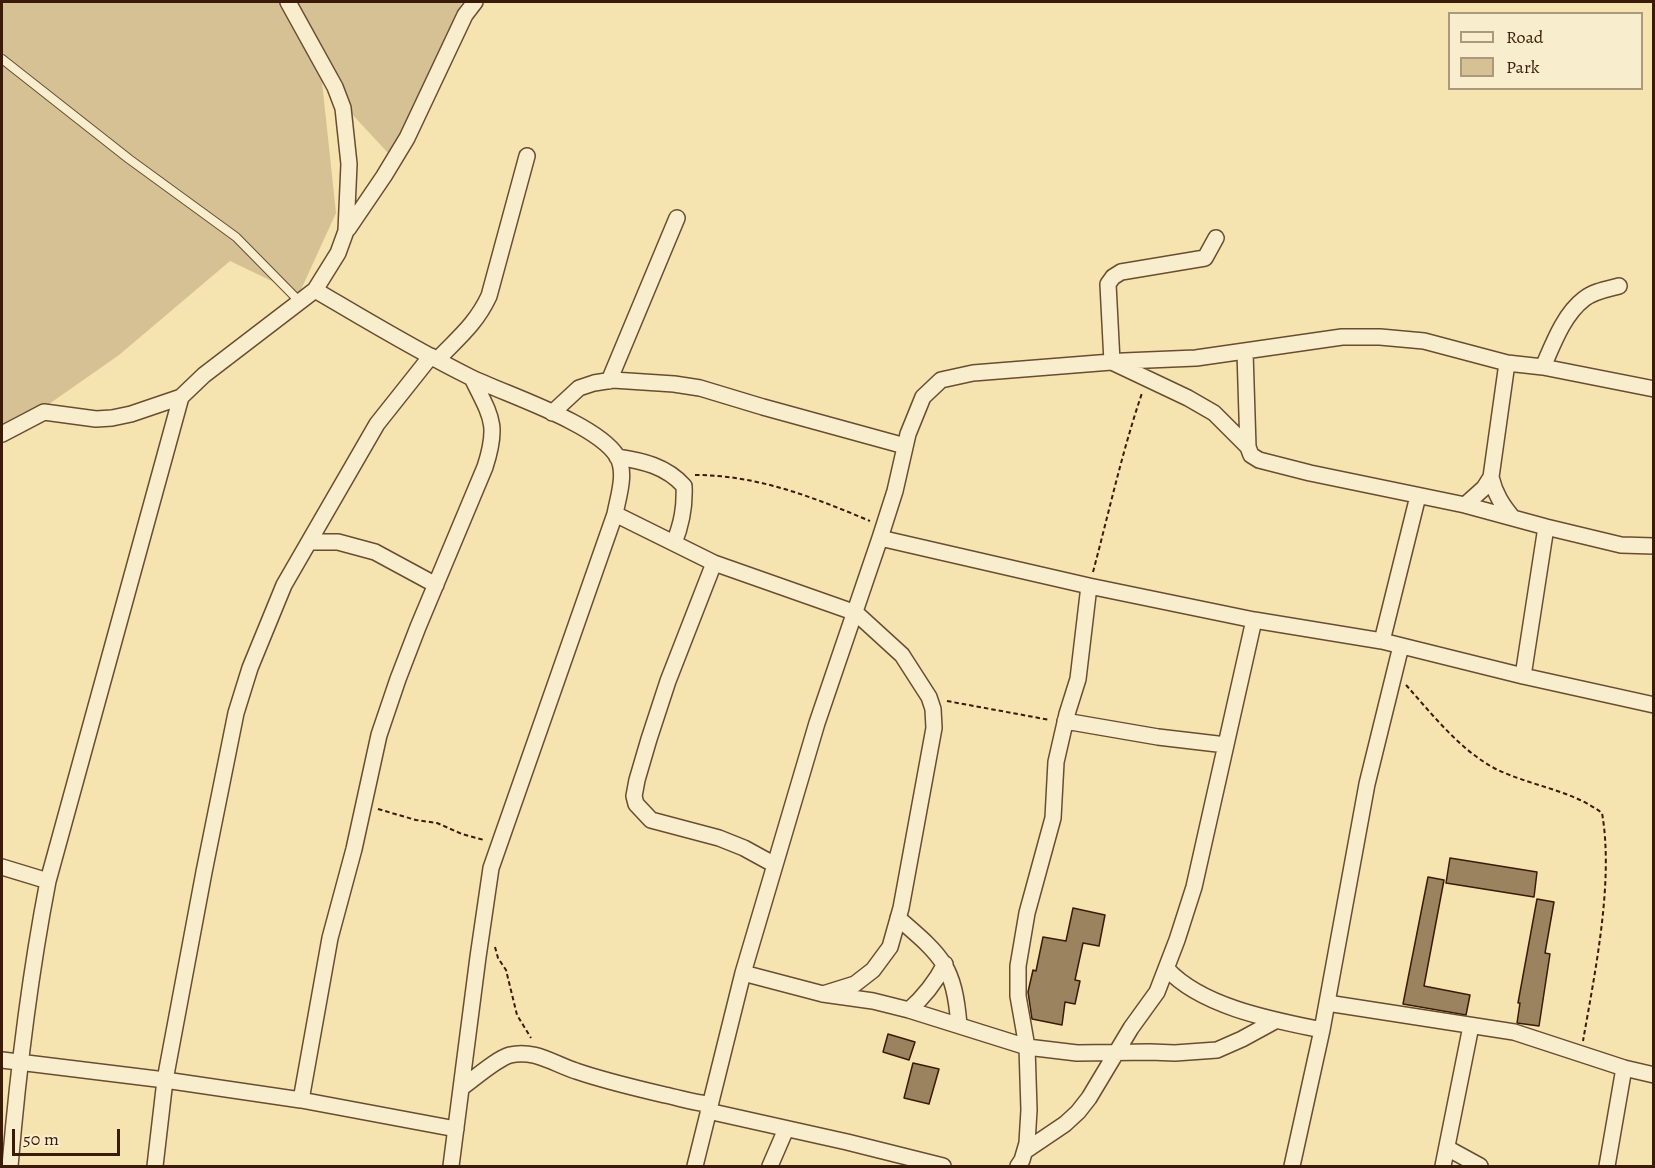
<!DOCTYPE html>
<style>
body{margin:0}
#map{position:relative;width:1655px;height:1168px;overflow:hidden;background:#f5e3b0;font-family:Alegreya,serif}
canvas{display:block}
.frame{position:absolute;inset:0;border:3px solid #3a1b07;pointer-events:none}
.legend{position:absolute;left:1448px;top:12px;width:195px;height:78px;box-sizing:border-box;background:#f8edcc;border:2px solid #ac997d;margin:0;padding:8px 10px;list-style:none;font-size:18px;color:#3a1b07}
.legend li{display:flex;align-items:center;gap:12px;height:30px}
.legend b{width:30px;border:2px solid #ac997d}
.scale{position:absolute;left:12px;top:1129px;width:108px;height:27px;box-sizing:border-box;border:3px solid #3a1b07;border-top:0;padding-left:8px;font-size:18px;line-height:21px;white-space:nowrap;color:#3a1b07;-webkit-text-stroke:4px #f8edcc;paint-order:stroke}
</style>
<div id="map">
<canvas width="1655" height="1168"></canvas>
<div class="frame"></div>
<ul class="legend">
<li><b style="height:8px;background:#f8edcc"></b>Road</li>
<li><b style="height:16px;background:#d5c193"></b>Park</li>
</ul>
<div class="scale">50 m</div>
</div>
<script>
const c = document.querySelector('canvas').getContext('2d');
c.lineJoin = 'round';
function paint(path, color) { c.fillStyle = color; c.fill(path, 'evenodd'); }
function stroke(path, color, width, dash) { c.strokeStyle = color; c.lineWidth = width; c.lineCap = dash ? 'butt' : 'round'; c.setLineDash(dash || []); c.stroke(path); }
const green = new Path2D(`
 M2 2H462L390 155 322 82 336 213 299 294 230 261 119 355 2 437Z`);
const building = new Path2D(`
 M1450 858 1537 872 1534 897 1446 883Z
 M1428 877 1444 880 1424 986 1470 995 1466 1015 1403 1004Z
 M1537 899 1554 902 1545 953 1550 954 1539 1026 1517 1023 1520 1003H1518Z
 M1073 908 1105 915 1099 946 1083 943 1075 980 1080 981 1075 1004 1065 1002 1062 1025 1032 1019 1028 992 1033 970 1036 971 1043 937 1066 941Z
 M888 1034 915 1042 909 1060 883 1052Z
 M913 1063 939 1069 929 1104 904 1098Z`);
const path = new Path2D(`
 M695 475C757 475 813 497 870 521
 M1093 572C1109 512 1122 452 1142 393
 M1406 685C1432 714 1459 749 1494 768 1529 786 1570 789 1602 813 1614 881 1595 972 1583 1041
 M947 701 1050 720
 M378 809 416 820 437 823 462 834 484 840
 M495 947 498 958 506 970 517 1015 531 1038`);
const lane = new Path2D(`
 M2 59 129 159 236 237 300 302`);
const street = new Path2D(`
 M348 229 384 176 407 138 465 15 475 2
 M1216 238 1205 258 1121 272 1113 277 1108 284 1112 362 1188 398 1214 413 1248 447
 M315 290C366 320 417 351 470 377 507 395 596 423 617 456 627 473 618 497 615 514L491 868 478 957 451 1166
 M1245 352 1248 447 1251 455 1259 460 1310 473 1465 505 1546 527 1621 545 1654 546
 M437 360C458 338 476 324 489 296L527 156
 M1543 367C1553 344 1564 314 1584 299 1594 291 1608 289 1619 286
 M609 381 677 218
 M552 413 579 388 594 383 613 380 674 384 700 388 763 407 905 446
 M2 434 44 412 96 419 112 418 131 414 181 397
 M617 457C643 461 666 466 684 486 685 507 682 523 674 543
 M1491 477C1495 494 1502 505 1513 518
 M1465 505 1484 488 1491 477 1507 363
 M615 514 714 563 856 613 902 655 929 697 933 709 934 728 901 908 890 947 873 970 855 984 823 994
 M880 538 1089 586 1254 620 1382 641 1523 676 1654 705
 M310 542H338L375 552 436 585
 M714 563 668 681 649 739 637 780 634 796 636 804 651 820 719 838 744 848 775 865
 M1382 641 1418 496
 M1523 676 1546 527
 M1065 721 1158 737 1226 745
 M2 867 48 881
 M898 918C942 956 954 965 959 1025
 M1167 969C1202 1007 1273 1020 1322 1030
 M743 973 823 994 873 1001 909 1010 1027 1047 1077 1053 1150 1052 1175 1053 1217 1050 1242 1039 1275 1021
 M1327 1003 1514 1032 1624 1068 1654 1075
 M909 1010C925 996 935 983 945 964
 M2 1060 165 1080 301 1100 456 1129
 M461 1088C474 1079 496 1059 510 1055 534 1049 554 1064 576 1071 605 1081 635 1088 665 1095 680 1098 694 1103 710 1104
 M301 1100 330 938 354 849 379 735 398 679 418 627 485 467C499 424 491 417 472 378
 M708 1111 847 1142 943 1166
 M1447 1148 1480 1166
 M1025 1151 1065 1124 1078 1112 1089 1098 1131 1028 1157 992 1177 940 1194 887 1254 620
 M10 1166C18 1072 30 974 48 881L181 397 204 375 315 290 338 253 346 231 349 164 343 108 335 87 288 2
 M155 1166 165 1080 204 872 236 713 250 668 284 585 377 424 431 356
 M695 1166 743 973 817 723 880 538 895 491 908 434 923 397 941 380 973 373 1124 361 1196 358 1342 337H1380L1424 341 1507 363 1543 367 1654 389
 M770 1166 786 1129
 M1018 1166 1022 1160 1027 1143 1029 1110 1027 1047 1018 996V966L1027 913 1053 818 1056 762 1067 714 1078 679 1089 586
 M1292 1166 1322 1030 1367 784 1401 646
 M1443 1166 1471 1026
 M1607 1166 1624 1068`);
paint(green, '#d5c193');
paint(building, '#9b835f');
stroke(building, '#3a1b07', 1.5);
stroke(lane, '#694d31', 10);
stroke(street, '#694d31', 18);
stroke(path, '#3a1b07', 2, [4.5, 3]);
stroke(lane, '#f8edcc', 8);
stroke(street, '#f8edcc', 15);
</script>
